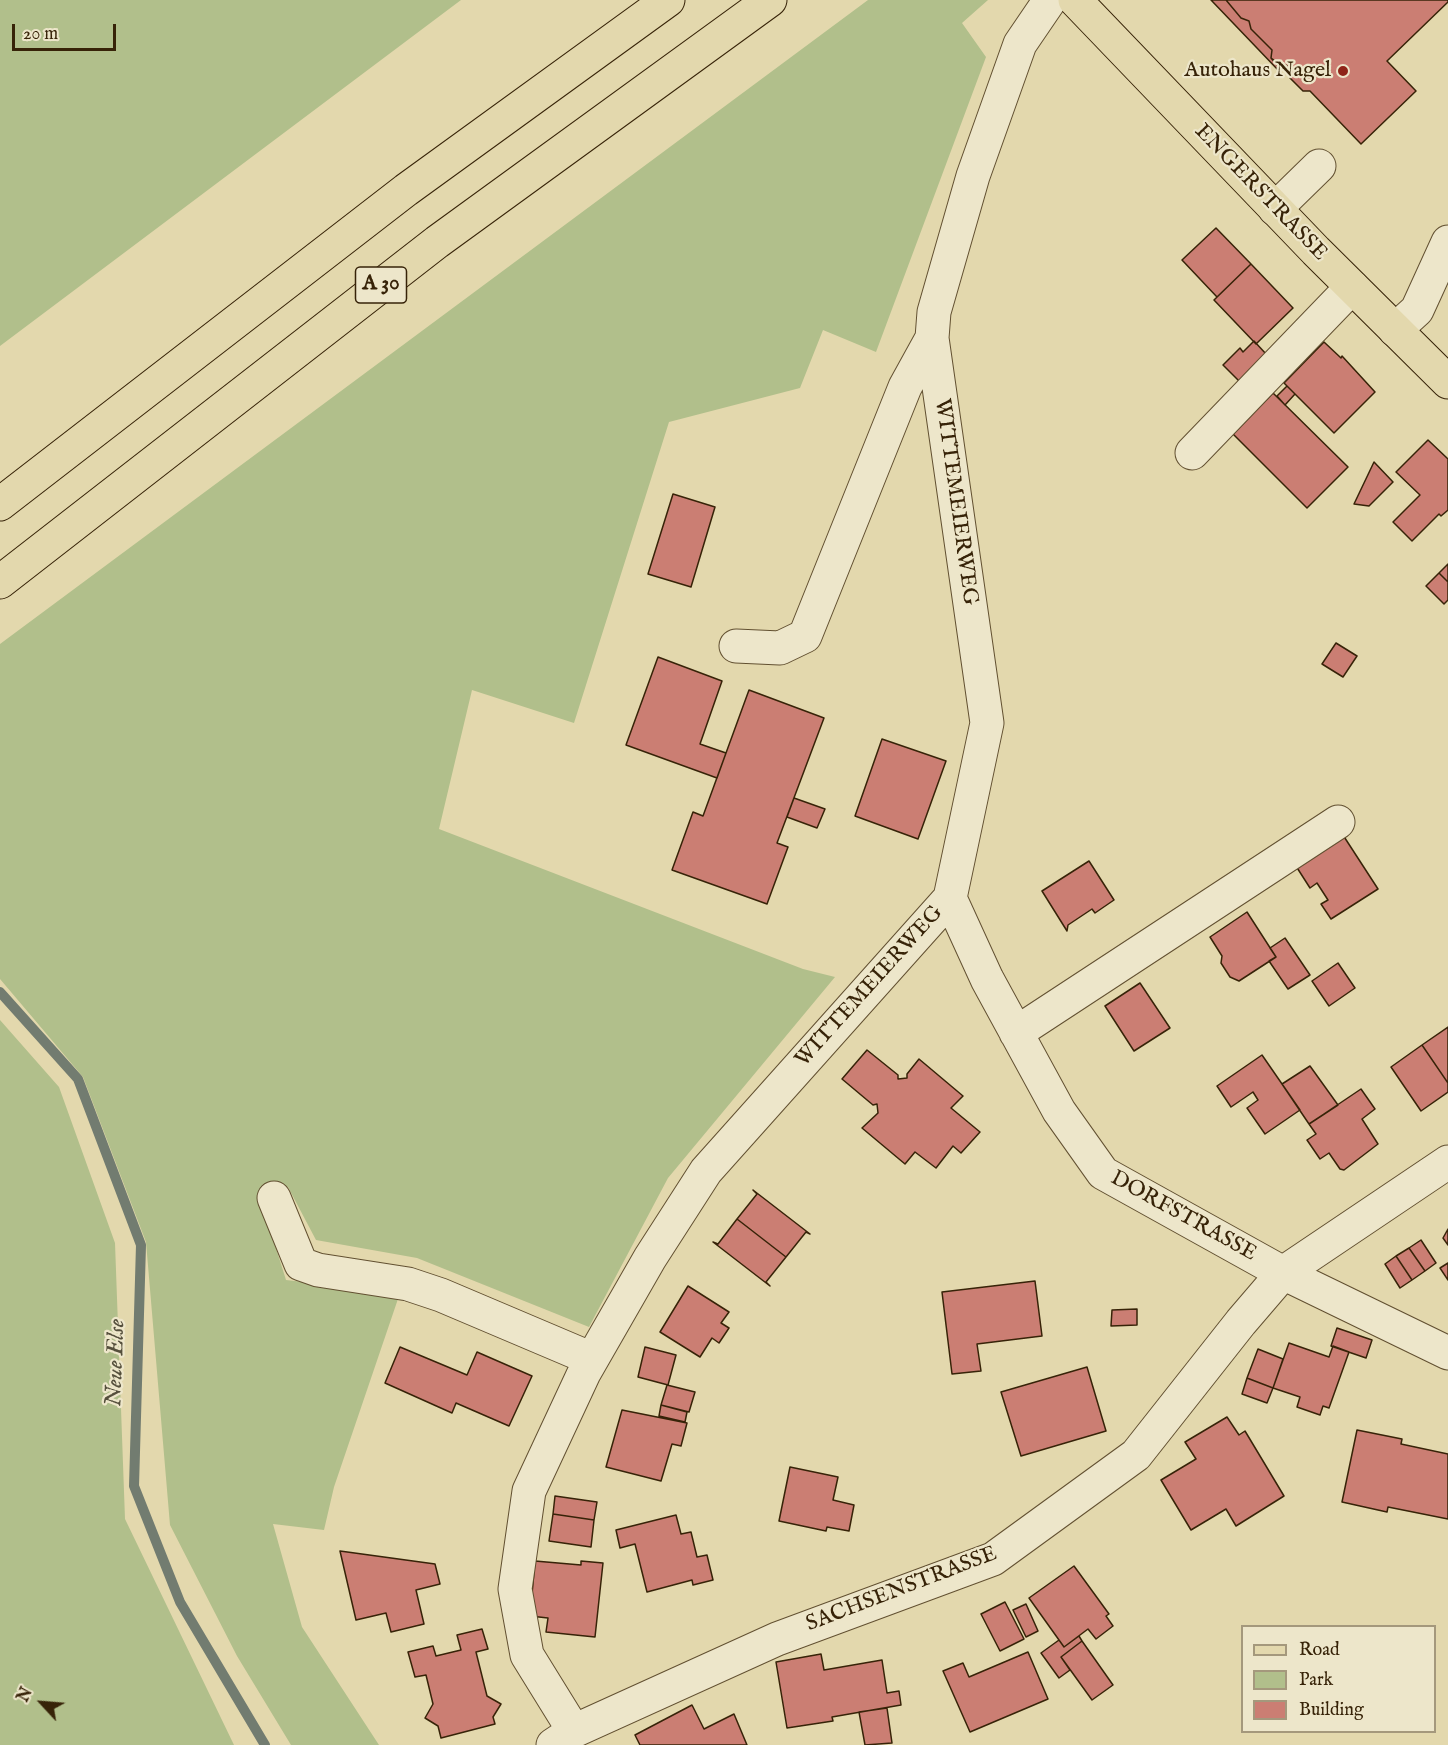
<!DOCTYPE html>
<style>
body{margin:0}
#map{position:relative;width:1448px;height:1745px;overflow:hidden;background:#e3d8ad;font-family:"IM FELL English",serif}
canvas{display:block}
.legend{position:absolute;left:1241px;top:1625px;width:195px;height:108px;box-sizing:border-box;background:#ede6ca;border:2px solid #a4987c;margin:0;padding:8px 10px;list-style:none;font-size:18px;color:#372308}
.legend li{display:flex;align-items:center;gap:12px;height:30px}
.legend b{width:30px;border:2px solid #a4987c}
.north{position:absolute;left:12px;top:1673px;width:60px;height:60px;-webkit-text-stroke:4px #ede6ca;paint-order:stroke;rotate:296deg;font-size:16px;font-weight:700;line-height:24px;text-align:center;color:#372308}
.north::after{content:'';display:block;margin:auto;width:21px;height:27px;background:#372308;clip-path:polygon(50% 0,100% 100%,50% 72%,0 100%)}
.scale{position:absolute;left:12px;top:24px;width:104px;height:27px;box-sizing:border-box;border:3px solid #372308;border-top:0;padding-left:8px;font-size:18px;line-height:21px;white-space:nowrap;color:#372308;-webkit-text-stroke:4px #ede6ca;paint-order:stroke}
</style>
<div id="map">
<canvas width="1448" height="1745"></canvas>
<ul class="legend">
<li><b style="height:8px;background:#e3d8ad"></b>Road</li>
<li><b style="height:16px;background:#b1bf8b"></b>Park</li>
<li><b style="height:16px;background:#cb7e73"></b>Building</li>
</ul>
<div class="north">N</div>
<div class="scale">20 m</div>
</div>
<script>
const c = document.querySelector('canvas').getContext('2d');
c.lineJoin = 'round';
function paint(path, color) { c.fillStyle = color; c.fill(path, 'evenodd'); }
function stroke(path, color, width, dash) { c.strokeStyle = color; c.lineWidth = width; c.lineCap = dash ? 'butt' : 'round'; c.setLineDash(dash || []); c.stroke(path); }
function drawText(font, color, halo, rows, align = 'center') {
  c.font = font + ' "IM FELL English",serif'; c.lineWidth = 4.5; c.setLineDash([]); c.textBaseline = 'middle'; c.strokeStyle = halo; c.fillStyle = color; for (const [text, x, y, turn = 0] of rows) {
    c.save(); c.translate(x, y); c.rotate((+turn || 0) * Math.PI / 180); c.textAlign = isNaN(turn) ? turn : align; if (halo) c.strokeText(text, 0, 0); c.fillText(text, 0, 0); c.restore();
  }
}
const green = new Path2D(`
 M0 0H461L0 346Z
 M868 0H988L962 23 986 57 876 352 823 330 800 388 669 422 574 723 472 690 439 829 803 969 835 977 668 1178 589 1327 417 1258 316 1240 288 1187 260 1197 286 1280 400 1293 334 1487 324 1530 273 1524 302 1627 379 1745H291L237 1656 170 1525 146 1242 83 1077 0 979V644Z
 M0 1020 59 1087 115 1243 125 1519 234 1745H0Z`);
const stream = new Path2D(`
 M0 992 78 1079 141 1245 134 1486 180 1602 265 1745`);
const building = new Path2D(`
 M1211 0H1226L1241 18 1249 21 1251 29 1272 50 1271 58 1284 67 1279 71Z
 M1226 0H1448V2L1387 61 1416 91 1361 144 1310 91H1303L1290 78 1291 70 1286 65 1284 67 1278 66 1271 58 1272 50 1251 29 1249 21 1241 18Z
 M1216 228 1251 264 1217 297 1182 260Z
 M1251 264 1293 308 1256 344 1214 300Z
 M1254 341 1267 355 1240 382 1223 365 1240 348 1243 352Z
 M1324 342 1341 358 1342 356 1375 392 1334 433 1284 383Z
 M1287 386 1295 394 1285 405 1277 396Z
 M1273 393 1348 467 1307 508 1233 434Z
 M1428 440 1448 459V510L1441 516 1439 514 1412 541 1393 522 1420 495 1396 472Z
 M1374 462 1393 482 1369 506 1354 504Z
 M673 494 715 507 691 587 648 574Z
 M1448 564V582L1439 573Z
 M1439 573 1448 582V600L1444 604 1426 586Z
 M1336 643 1357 656 1343 677 1322 664Z
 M658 657 722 681 700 744 726 753 717 778 626 745Z
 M749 690 824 718 777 843 788 847 767 904 672 870 693 812 703 816Z
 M882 739 946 761 918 839 855 816Z
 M794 798 825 809 817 828 787 817Z
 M1341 832 1378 889 1331 919 1321 904 1328 900 1317 883 1310 888 1294 863Z
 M1089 861 1114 900 1095 913 1092 909 1068 925 1067 931 1042 891Z
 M1247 912 1276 957 1239 981 1230 977 1221 963 1222 956 1210 937Z
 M1285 938 1310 975 1288 989 1269 961 1276 957 1270 948Z
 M1338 963 1355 988 1329 1006 1312 981Z
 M1140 983 1170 1028 1134 1051 1105 1006Z
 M1448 1027V1083L1422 1045Z
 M1422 1045 1448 1083V1092L1421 1111 1391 1067Z
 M867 1050 898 1075V1079L907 1078V1074L919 1059 963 1096 951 1108 980 1132 961 1153 953 1146 936 1168 915 1152 905 1164 862 1128 878 1113 877 1104 873 1105 842 1079Z
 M1262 1055 1300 1110 1265 1134 1247 1108 1258 1100 1253 1092 1231 1107 1217 1086Z
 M1310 1066 1338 1105 1309 1124 1282 1084Z
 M1361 1089 1375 1109 1362 1119 1378 1144 1344 1170 1340 1169 1329 1153 1320 1159 1307 1140 1316 1134 1309 1124Z
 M753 1190 810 1234 806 1232 786 1257 737 1219 757 1194Z
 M737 1219 786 1257 766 1282 770 1286 713 1242 718 1244Z
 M1448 1229V1245L1443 1238Z
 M1421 1240 1436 1263 1425 1271 1409 1248Z
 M1409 1248 1425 1271 1412 1280 1396 1256Z
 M1396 1256 1412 1280 1400 1288 1385 1264Z
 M1448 1263V1280L1440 1268Z
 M1035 1281 1042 1336 977 1344 981 1371 952 1374 942 1292Z
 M688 1286 729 1312 721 1323 729 1328 719 1343 712 1338 700 1357 660 1332Z
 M1137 1309V1325L1111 1326 1112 1310Z
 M1337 1328 1372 1340 1366 1358 1331 1346Z
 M1289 1343 1329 1357 1333 1346 1349 1352 1329 1408 1323 1406 1320 1415 1297 1407 1300 1397 1273 1388Z
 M400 1347 467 1375 477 1352 532 1376 509 1426 456 1403 452 1413 385 1383Z
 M645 1347 676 1355 668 1385 638 1377Z
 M1258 1349 1283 1359 1273 1388 1247 1378Z
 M1087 1367 1106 1431 1021 1456 1001 1392Z
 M1247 1378 1273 1388 1267 1403 1242 1394Z
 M667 1385 695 1392 689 1412 661 1405Z
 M661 1405 687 1412 685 1422 659 1416Z
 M622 1410 687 1423 681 1446 672 1444 661 1481 606 1467Z
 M1227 1417 1239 1435 1245 1431 1284 1496 1236 1526 1226 1509 1191 1530 1161 1480 1196 1459 1185 1442Z
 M1357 1430 1402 1439 1401 1444 1448 1454V1519L1388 1507 1387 1512 1342 1502Z
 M790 1467 838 1477 833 1500 854 1505 849 1531 827 1527 826 1531 779 1521Z
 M555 1496 597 1502 594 1520 553 1514Z
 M553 1514 594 1520 591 1547 549 1541Z
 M676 1515 681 1534 691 1532 697 1557 707 1555 713 1580 693 1585 692 1580 647 1592 635 1544 620 1548 616 1530Z
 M340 1551 435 1564 440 1584 416 1590 424 1624 391 1632 386 1613 356 1620Z
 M535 1561 581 1565V1561L603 1563 595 1637 546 1632 548 1618 530 1616Z
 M1074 1566 1109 1614 1106 1616 1113 1626 1096 1639 1088 1629 1064 1647 1029 1598Z
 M1005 1602 1024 1639 1000 1651 981 1614Z
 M1026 1604 1038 1631 1026 1637 1013 1610Z
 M482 1629 488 1649 476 1652 487 1696 501 1704 493 1717 495 1724 441 1738 438 1726 425 1718 433 1704 426 1675 415 1677 408 1652 433 1646 436 1656 461 1650 457 1635Z
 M1079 1636 1082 1641 1061 1657 1070 1670 1059 1678 1041 1653 1059 1640 1064 1647Z
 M1082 1641 1113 1685 1092 1700 1061 1657Z
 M1028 1652 1048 1699 970 1732 943 1671 963 1663 969 1677Z
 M821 1654 824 1670 882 1660 887 1693 899 1691 901 1705 832 1717 833 1721 787 1728 776 1662Z
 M692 1705 704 1729 734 1714 747 1745H640L635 1735Z
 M887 1708 892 1743 865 1745 859 1712Z`);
const minor = new Path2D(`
 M1275 209 1319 166
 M1395 330 1417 310 1448 242
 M1192 453 1352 287
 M736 646 780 648 805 636 905 387 932 338
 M950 898 987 979 1059 1111 1103 1173 1283 1273 1448 1353
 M1016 1033 1338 822
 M274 1198 301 1264 318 1270 408 1284 441 1295 592 1359
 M574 1731 527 1655 515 1589 529 1491 584 1373 650 1258 706 1171 950 898 987 723 932 338 934 312 973 176 1020 44 1050 0
 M553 1745 574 1731 777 1639 993 1559 1136 1455 1241 1322 1283 1273 1448 1162`);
const major = new Path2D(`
 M1075 0 1316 251 1448 382`);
const highway = new Path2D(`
 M0 504 406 190 668 0
 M0 582 437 242 770 0`);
const markers = [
 [1343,71,6,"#8f2418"]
];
const shields = [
 [381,285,51]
];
const shieldNames = [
 ["A 30",381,285]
];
const poiNames = [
 ["Autohaus Nagel",1331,71]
];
const streetNames = [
 ["ENGERSTRASSE",1260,193,46],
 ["WITTEMEIERWEG",955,502,82],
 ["WITTEMEIERWEG",870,987,-48],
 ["DORFSTRASSE",1183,1217,29],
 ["SACHSENSTRASSE",902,1590,-21]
];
const waterNames = [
 ["Neue Else",117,1363,-88]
];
paint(green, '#b1bf8b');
stroke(stream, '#727c70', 10);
paint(building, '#cb7e73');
stroke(building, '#372308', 1.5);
stroke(minor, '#625031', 35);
stroke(major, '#372308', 35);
stroke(highway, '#372308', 35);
stroke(minor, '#ede6ca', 33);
stroke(major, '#e3d8ad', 33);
stroke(highway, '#e3d8ad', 33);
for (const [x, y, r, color] of markers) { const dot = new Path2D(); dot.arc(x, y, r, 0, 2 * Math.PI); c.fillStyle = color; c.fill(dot); stroke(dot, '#ede6ca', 2); }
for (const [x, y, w] of shields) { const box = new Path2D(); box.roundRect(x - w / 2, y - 18, w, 36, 4.5); c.fillStyle = '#ede6ca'; c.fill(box); stroke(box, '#372308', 1.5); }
drawText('bold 21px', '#372308', null, shieldNames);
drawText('22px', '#372308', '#ede6ca', poiNames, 'right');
drawText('22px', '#372308', '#ede6ca', streetNames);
drawText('italic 24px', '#554f3c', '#ede6ca', waterNames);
</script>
